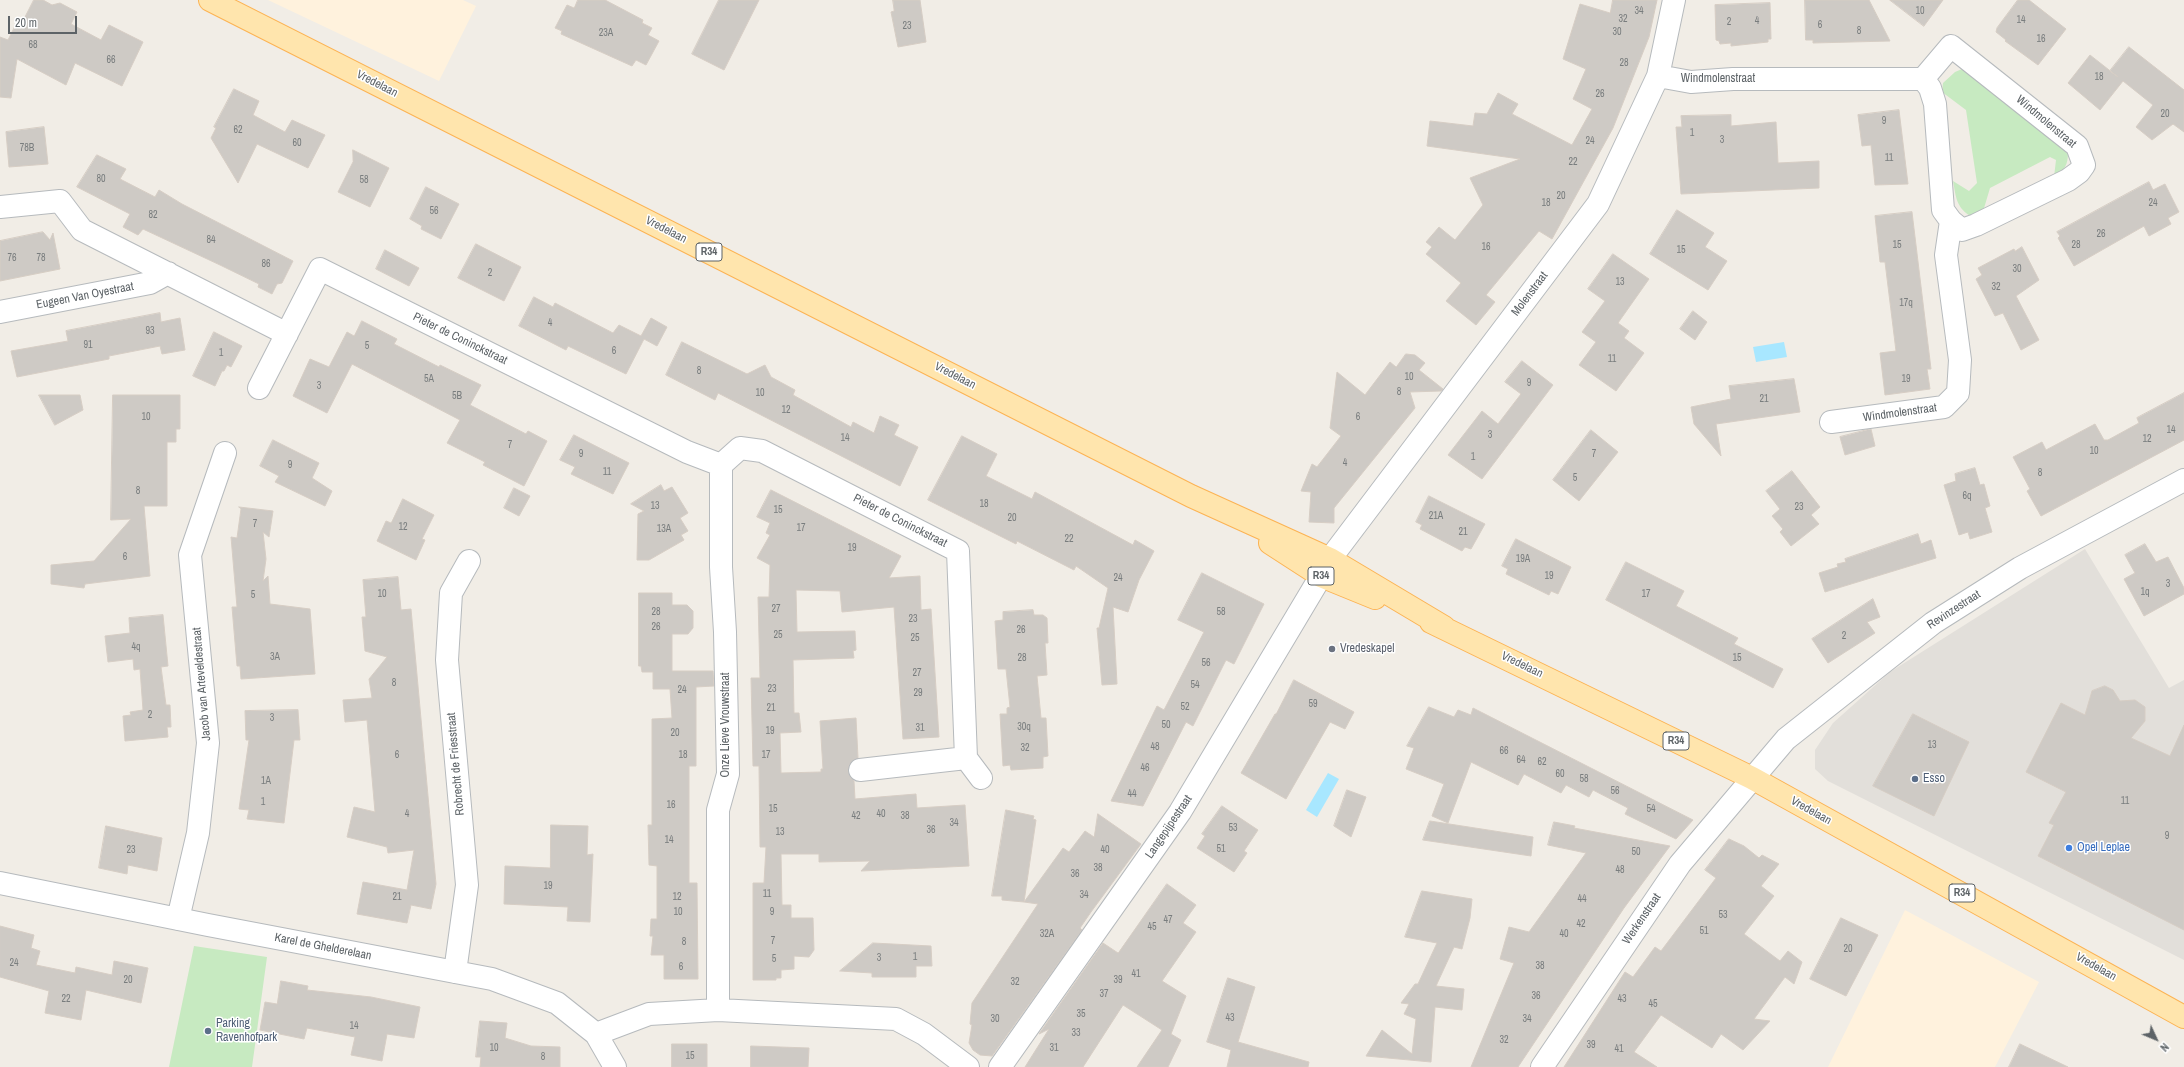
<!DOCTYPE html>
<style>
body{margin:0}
#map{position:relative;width:2184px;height:1067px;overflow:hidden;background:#f1ede6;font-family:"Archivo Narrow",sans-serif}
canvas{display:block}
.north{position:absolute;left:2136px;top:1019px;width:40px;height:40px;-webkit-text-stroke:3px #fff;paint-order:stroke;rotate:134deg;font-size:11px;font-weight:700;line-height:16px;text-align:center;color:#5d6367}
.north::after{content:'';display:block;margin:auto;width:14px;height:18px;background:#5d6367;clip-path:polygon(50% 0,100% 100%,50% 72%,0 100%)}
.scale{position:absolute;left:8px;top:16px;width:69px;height:18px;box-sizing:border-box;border:2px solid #5d6367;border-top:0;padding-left:5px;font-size:12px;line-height:14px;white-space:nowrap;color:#5d6367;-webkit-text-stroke:3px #fff;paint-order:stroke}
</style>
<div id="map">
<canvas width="2184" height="1067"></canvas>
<div class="north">N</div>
<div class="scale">20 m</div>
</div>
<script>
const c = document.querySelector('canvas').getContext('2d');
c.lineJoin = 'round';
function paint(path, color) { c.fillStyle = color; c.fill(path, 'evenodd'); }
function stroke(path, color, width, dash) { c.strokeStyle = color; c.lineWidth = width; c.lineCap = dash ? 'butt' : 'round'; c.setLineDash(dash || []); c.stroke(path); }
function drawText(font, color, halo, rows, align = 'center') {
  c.font = font + ' "Archivo Narrow",sans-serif'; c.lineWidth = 3; c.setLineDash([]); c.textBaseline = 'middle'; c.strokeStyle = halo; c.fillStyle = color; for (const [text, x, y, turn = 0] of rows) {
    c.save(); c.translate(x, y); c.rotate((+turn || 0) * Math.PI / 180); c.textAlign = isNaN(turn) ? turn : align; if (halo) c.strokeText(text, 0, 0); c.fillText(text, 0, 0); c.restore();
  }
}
const commercial = new Path2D(`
 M268 0H463L476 6 439 81Z
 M1905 910 2039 982 1995 1067H1828Z`);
const industrial = new Path2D(`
 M2085 549 2169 688 2184 680V960L1828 781 1815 769V750L1833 723 1890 672Z`);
const green = new Path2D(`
 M1962 69 2068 152C2068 165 2065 170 2054 177L2056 160 2050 157 1990 188 1982 215 1972 217C1956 208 1956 197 1953 181L1969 191 1977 183 1966 110 1942 92 1943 83 1955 72Z
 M194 946 267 957 252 1067H169Z`);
const water = new Path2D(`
 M1784 342 1787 357 1756 362 1753 347Z
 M1328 773 1339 779 1317 817 1306 810Z`);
const building = new Path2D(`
 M34 0H43L52 5 60 3 77 12 71 24 101 40 109 25 143 42 122 86 75 63 66 85 17 59 11 98 0 97V37L8 40 15 26 19 28Z
 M578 0H605L643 20 642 23 652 28 648 35 659 41 646 65 636 60 632 66 561 34 562 31 555 28 567 5 574 8Z
 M719 0H759L724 70 692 54Z
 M893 0H920L926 42 898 47 891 12 894 11Z
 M1613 0H1657L1649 37 1613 128 1552 239 1539 231 1486 295 1495 302 1476 325 1446 301 1461 283 1426 254 1432 247 1426 242 1439 227 1455 240 1483 205 1470 178 1520 159 1427 146 1430 121 1473 126 1475 113 1487 114 1498 93 1518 104 1512 114 1572 145 1592 109 1573 99 1586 69 1563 59 1580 4 1610 13Z
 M1805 0H1869L1890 41 1813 43V40H1806Z
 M1890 0H1943L1924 26Z
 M2018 0H2029L2066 29 2038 65 2005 41 2006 40 1996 32 1997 28Z
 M1770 3 1771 39H1768V42L1731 46V43L1720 44 1719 41 1716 40 1715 5Z
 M2129 47 2184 90V132L2173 124 2152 140 2136 127 2153 105 2123 81 2100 110 2068 83 2090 55 2118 77 2110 71Z
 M234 89 259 101 253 115 285 132 292 120 325 135 308 168 257 144 238 183 211 138 216 128 214 127Z
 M1899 110 1908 184 1875 185 1871 145 1862 146 1858 115Z
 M1731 115V126L1776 122 1778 163 1819 161V188L1681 194 1676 127H1682L1681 116Z
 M44 127 48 164 9 167 6 132Z
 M353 150 389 168 370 207 338 192 353 162Z
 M97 155 126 169 120 179 155 197 159 190 182 204 293 261 282 283 277 284 272 294 258 287 259 284 220 265 143 229 138 235 123 227 130 214 77 187Z
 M2149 182 2153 190 2165 184 2179 212 2168 218 2171 224 2149 236 2144 226 2074 266 2058 238 2060 236 2057 232Z
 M426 187 459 204 441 239 421 229 422 226 410 219Z
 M1677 210 1714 233 1705 247 1727 261 1708 290 1650 254Z
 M1912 212 1931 369H1927L1930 389 1885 395 1880 353 1896 351 1885 262H1880L1875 216Z
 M43 232 50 240 53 233 60 269 0 281V241Z
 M476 244 521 267 504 301 458 278Z
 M2022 247 2039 280 2016 296 2039 340 2021 350 2003 313 1995 316 1976 279 1982 275 1978 268 2014 249 2015 251Z
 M385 250 419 268 409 286 376 269Z
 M1613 254 1649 279 1618 323 1629 331 1624 338 1644 353 1616 391 1579 365 1596 342 1582 332 1605 301 1588 289Z
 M534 297 553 307 555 303 613 333 619 325 641 336 651 318 667 327 657 346 644 339 626 374 568 346 566 350 519 326Z
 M1693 311 1707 322 1695 340 1680 329Z
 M160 313 161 322 180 318 185 350 162 354 160 346 109 356V359L17 377 11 351 68 341 66 331Z
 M362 321 397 339 394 344 439 367 440 365 481 385 470 405 526 434 528 431 547 441 524 486 483 465 485 462 447 443 460 420 352 364 327 413 293 396 310 359 329 367 347 332 354 336Z
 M214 332 242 346 231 367 227 365 224 371H222L215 386 193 376Z
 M682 342 747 374 765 365 771 377 795 390 793 395 851 427 853 422 874 433 880 416 899 425 894 435 918 447 900 486 718 393 715 400 666 375Z
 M1406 354 1415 355 1425 363 1419 370 1443 389 1441 391 1410 392 1415 408 1334 508V523L1309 522 1311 492 1301 491 1312 464 1317 467 1341 436 1330 428 1337 372 1365 395 1390 362 1396 367Z
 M1522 361 1553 385 1482 479 1448 455 1482 411 1498 424 1521 394 1505 382Z
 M1794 379 1800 412 1716 424 1721 456 1694 424 1691 407 1731 399 1729 386Z
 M2184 393V440L2041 516 2027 491 2030 489 2013 457 2042 442 2046 450 2095 424 2104 440H2108L2139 423 2137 418Z
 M39 395H80L83 410 55 425Z
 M113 395H180V429H176V442H167V506H144L150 576 85 584 84 588 51 584V565L94 561 131 519 111 520Z
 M1871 429 1875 446 1845 455 1840 437Z
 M1591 430 1618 452 1579 501 1553 480Z
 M574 435 629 463 613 494 571 474 575 467 560 460Z
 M962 436 997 454 986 476 1032 499 1035 492 1133 545 1135 540 1154 551 1139 580 1128 612 1113 607 1117 684 1102 685 1097 628H1099L1108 588 1076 566 1074 570 1017 541 1016 544 928 500Z
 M273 440 319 463 312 478 332 491 325 506 275 482 279 476 260 466Z
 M1975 468 1980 485 1984 484 1990 506 1985 508 1992 532 1970 539 1968 532 1959 535 1944 485 1956 481 1955 474Z
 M1792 471 1820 507 1811 515 1819 524 1791 546 1780 532 1783 529 1772 516 1780 509 1766 491Z
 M661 485 664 491 672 487 688 513 680 518 688 531 681 535 684 540 649 560H637L638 514 644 511 631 504Z
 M514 488 530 496 519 516 504 508Z
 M771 490 901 556 889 578 920 576 921 610 931 609 939 737 903 739 894 607 842 612 840 591 796 590 797 632 855 631 856 650 853 651 854 658 793 660 794 713H799L801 732 780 733 781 773 821 772V769H823L820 721 856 718 858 758 849 765 848 771 854 781 855 799 916 794 917 808 965 805 969 866 861 871 870 861 819 862V854H781L782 905H791V918H813L814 950 809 957 794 956V969L781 970V978H776V980H753V883H764L766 847H760L759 766H753L751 678H760L758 597H769L770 565 757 558 770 535 766 533 770 523 757 517Z
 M1429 496 1485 524 1471 549 1465 547 1462 551 1420 529 1422 525 1416 522Z
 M403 499 434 515 422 539 425 540 416 560 377 541 386 521 391 523Z
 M239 507 273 511 269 537 263 532 266 559 263 581 268 576 270 604 310 609 315 674 241 679 240 666H237L232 607H237L231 537 237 538 241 509Z
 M1918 534 1921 544 1931 540 1936 558 1825 592 1819 573 1838 567 1837 564 1846 562 1845 559Z
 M1516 539 1571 567 1558 594 1551 591 1549 595 1506 574 1508 569 1502 566Z
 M2145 544 2156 562 2168 557 2184 588V594L2144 616 2124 579 2135 573 2125 555Z
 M1626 562 1684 591 1676 606 1738 638 1734 644 1783 669 1773 688 1606 600Z
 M1202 573 1264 604 1234 664 1226 660 1193 726 1186 722 1143 806 1111 801 1157 706 1164 710 1204 632 1178 620Z
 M398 577 401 610 411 609 436 884 431 909 411 905 407 923 357 914 363 882 407 890 414 850 388 853 387 847 347 837 354 807 375 812 367 720 345 722 343 700 372 698 369 679 387 657 365 651 362 617H366L363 580Z
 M639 593H672V605H687L693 611V628L688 634H672V671H713L714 686 696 687V766H689V883H697L698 979H664V955H651L653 936H650L651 919H657V866L649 865 648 825H652V719L672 718 670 689H653V672H642L641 666H639Z
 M1873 599 1880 617 1867 622 1875 633 1828 663 1812 639Z
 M1033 610 1034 615H1043L1047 618 1048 643H1045L1047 675 1037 676 1041 718H1046L1048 756 1043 757V768L1011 770 1010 765 1003 766 1000 714H1007V708L1010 707 1006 669H998L995 621 1003 620V612Z
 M163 615 168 666 161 667 166 705H170L171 727H167L168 737 125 741 123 716 131 715 130 712 143 710 140 669 134 670 133 659 108 662 105 636 130 633 129 618Z
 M1294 680 1354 712 1345 729 1330 722 1286 799 1241 773 1275 714H1276Z
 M2105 686 2113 690 2120 701 2135 700 2145 707V721L2131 738 2170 756 2184 725V930L2038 856 2054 825 2049 823 2066 792 2026 772 2061 703 2085 715 2092 691Z
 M1429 707 1454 717 1458 710 1471 715 1473 708 1693 820 1676 839 1625 814 1628 808 1593 790 1589 797 1566 785 1561 793 1524 774 1518 785 1471 762 1448 823 1432 816 1444 784 1406 769 1414 748 1407 746Z
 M298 710 300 740H294L284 823 247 819 249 810 239 809 249 740H246L245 711Z
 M1913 714 1969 742 1934 816 1873 786Z
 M1347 790 1366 797 1351 837 1334 826Z
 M1222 806 1258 830 1244 851 1247 853 1234 872 1197 848 1205 836 1202 834Z
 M1006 810 1034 816 1033 819 1036 820 1024 902 1002 900V896H992Z
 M1098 814 1141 844 1091 912 1080 928 1082 930 992 1056 980 1055 973 1050 969 1043 972 1025 970 1024 972 1003 1038 904 1024 902 1063 848 1069 852 1085 831 1094 837Z
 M1430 821 1533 837 1531 856 1423 840Z
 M1554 822 1575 826 1574 828 1670 846 1624 908 1518 1067H1471L1514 963 1500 959 1509 927 1529 932 1586 853 1548 845Z
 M551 825 588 826 587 855 593 854 590 922 567 921 568 907 504 904 505 866 550 868Z
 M106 826 162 838 157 871 128 865 127 874 99 868Z
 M1729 839 1744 846 1759 858 1762 855 1779 864 1761 886 1774 896 1744 934 1780 961 1788 951 1802 962 1794 984 1785 977 1754 1019 1770 1021 1743 1050 1721 1034 1712 1048 1661 1015 1634 1052 1657 1067H1564L1625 972 1633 977 1655 947 1661 951 1716 878 1705 870Z
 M1167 884 1196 905 1183 923 1196 932 1162 981 1186 996 1171 1034 1181 1040 1168 1067H1137L1162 1030 1123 1005 1083 1067H1025L1049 1029 1039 1034 1103 943 1118 953Z
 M1422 891 1472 899 1470 918 1462 949 1454 947 1436 986 1464 989 1462 1010 1435 1007 1431 1062 1366 1056 1382 1030 1412 1054 1416 1019 1404 1014 1409 1004 1401 1003 1415 984H1418L1437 943 1405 937Z
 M1841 918 1878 935 1846 996 1810 979Z
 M0 926 34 935 31 948 40 951 36 965 75 973 76 967 112 975 114 961 148 968 141 1003 86 990 81 1020 45 1013 49 991 0 977Z
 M873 943 931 946 932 966H916V977H872V973L840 971Z
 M1228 978 1255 987 1238 1042 1309 1062 1308 1067H1227L1231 1050 1207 1042Z
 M281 981 308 986 307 990 371 997 420 1007 414 1038 387 1034 382 1061 351 1055 355 1037 307 1028 304 1039 260 1030 265 1002 277 1004Z
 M480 1021 507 1023 505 1038 531 1046 560 1047V1067H480L481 1057H476Z
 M672 1044H707V1067H672Z
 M2020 1044 2068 1067H2009Z
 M751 1046 809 1048 808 1067H751Z`);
const street = new Path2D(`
 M1658 76 1691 82 1733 79H1923L1951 46 2077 146 2084 165 2079 172 2068 180 1976 225 1962 230 1951 221 1943 210 1935 104 1930 88 1923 79
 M0 207 60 201 82 230 287 334
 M0 312 150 283 168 273
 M259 388 320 269 687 452 721 465
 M1831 422 1944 407 1958 393 1960 360 1946 255 1951 221
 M1330 559 1598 204 1658 76 1674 0
 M860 770 966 758
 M0 883 208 925 492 979 557 1003 596 1034 615 1067
 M178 919 198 833 208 743 190 555 225 453
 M455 972 467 885 447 660 451 593 469 561
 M718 1010V810L728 774 725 632 721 567V465L740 448 762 451 958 551 966 758 981 778
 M596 1034 649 1014 718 1010 896 1019 924 1034 968 1067
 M1000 1067 1180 812 1321 576
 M1542 1067 1680 864 1786 739 1933 623 2020 568 2184 480`);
const primary = new Path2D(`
 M210 0 1191 496 1330 559 1444 627
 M1270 543 1321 576 1375 598
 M1431 622 1752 778 2184 1017`);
const markers = [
 [1332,649,4,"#6b7280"],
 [1915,779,4,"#5c6f8a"],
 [2069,848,4,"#3f7fe0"],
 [208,1031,4,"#5c6f8a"]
];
const numberNames = [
 ["34",1639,11],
 ["10",1920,11],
 ["32",1623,19],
 ["14",2021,20],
 ["4",1757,21],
 ["2",1729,22],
 ["6",1820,25],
 ["23",907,26],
 ["8",1859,31],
 ["30",1617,32],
 ["23A",606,33],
 ["16",2041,39],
 ["68",33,45],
 ["66",111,60],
 ["28",1624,63],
 ["18",2099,77],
 ["26",1600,94],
 ["20",2165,114],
 ["9",1884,121],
 ["62",238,130],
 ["1",1692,133],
 ["3",1722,140],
 ["24",1590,141],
 ["60",297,143],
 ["78B",27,148],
 ["11",1889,158],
 ["22",1573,162],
 ["80",101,179],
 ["58",364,180],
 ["20",1561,196],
 ["18",1546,203],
 ["24",2153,203],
 ["56",434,211],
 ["82",153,215],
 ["26",2101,234],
 ["84",211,240],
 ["15",1897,245],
 ["28",2076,245],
 ["16",1486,247],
 ["15",1681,250],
 ["76",12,258],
 ["78",41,258],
 ["86",266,264],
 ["30",2017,269],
 ["2",490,273],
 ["13",1620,282],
 ["32",1996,287],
 ["17q",1906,303],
 ["4",550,323],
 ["93",150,331],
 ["91",88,345],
 ["5",367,346],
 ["6",614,351],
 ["1",221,353],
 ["11",1612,359],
 ["8",699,371],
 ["10",1409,377],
 ["5A",429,379],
 ["19",1906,379],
 ["9",1529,383],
 ["3",319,386],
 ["8",1399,392],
 ["10",760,393],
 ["5B",457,396],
 ["21",1764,399],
 ["12",786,410],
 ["10",146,417],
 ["6",1358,417],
 ["14",2171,430],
 ["3",1490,435],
 ["14",845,438],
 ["12",2147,439],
 ["7",510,445],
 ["10",2094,451],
 ["9",581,454],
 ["7",1594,454],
 ["1",1473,457],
 ["4",1345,463],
 ["9",290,465],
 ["11",607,472],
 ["8",2040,473],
 ["5",1575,478],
 ["8",138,491],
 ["6q",1967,496],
 ["18",984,504],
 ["13",655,506],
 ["23",1799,507],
 ["15",778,510],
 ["21A",1436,516],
 ["20",1012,518],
 ["7",255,524],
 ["12",403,527],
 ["17",801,528],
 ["13A",664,529],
 ["21",1463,532],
 ["22",1069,539],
 ["19",852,548],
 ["6",125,557],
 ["19A",1523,559],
 ["19",1549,576],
 ["24",1118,578],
 ["3",2168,584],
 ["1q",2145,592],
 ["10",382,594],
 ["17",1646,594],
 ["5",253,595],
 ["27",776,609],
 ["28",656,612],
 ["58",1221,612],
 ["23",913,619],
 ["26",656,627],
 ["26",1021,630],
 ["25",778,635],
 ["2",1844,636],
 ["25",915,638],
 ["4q",136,647],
 ["3A",275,657],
 ["28",1022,658],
 ["15",1737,658],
 ["56",1206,663],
 ["27",917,673],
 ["8",394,683],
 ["54",1195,685],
 ["23",772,689],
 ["24",682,690],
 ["29",918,693],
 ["59",1313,704],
 ["52",1185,707],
 ["21",771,708],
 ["2",150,715],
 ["3",272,718],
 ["50",1166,725],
 ["30q",1024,727],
 ["31",920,728],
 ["19",770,731],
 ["20",675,733],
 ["13",1932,745],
 ["48",1155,747],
 ["32",1025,748],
 ["66",1504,751],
 ["6",397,755],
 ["18",683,755],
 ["17",766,755],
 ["64",1521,760],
 ["62",1542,762],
 ["46",1145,768],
 ["60",1560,774],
 ["58",1584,779],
 ["1A",266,781],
 ["56",1615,791],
 ["44",1132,794],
 ["11",2125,801],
 ["1",263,802],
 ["16",671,805],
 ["15",773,809],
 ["54",1651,809],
 ["4",407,814],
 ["40",881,814],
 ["42",856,816],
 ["38",905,816],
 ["34",954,823],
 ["53",1233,828],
 ["36",931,830],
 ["13",780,832],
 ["9",2167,836],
 ["14",669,840],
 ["51",1221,849],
 ["23",131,850],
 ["40",1105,850],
 ["50",1636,852],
 ["38",1098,868],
 ["48",1620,870],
 ["36",1075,874],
 ["19",548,886],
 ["11",767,894],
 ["34",1084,895],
 ["21",397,897],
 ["12",677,897],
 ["44",1582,899],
 ["10",678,912],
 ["9",772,912],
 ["53",1723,915],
 ["47",1168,920],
 ["42",1581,924],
 ["45",1152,927],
 ["51",1704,931],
 ["32A",1047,934],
 ["40",1564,934],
 ["7",773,941],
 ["8",684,942],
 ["20",1848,949],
 ["1",915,957],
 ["3",879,958],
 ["5",774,959],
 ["24",14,963],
 ["38",1540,966],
 ["6",681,967],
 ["41",1136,974],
 ["20",128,980],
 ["39",1118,980],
 ["32",1015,982],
 ["37",1104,994],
 ["36",1536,996],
 ["22",66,999],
 ["43",1622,999],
 ["45",1653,1004],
 ["35",1081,1014],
 ["43",1230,1018],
 ["30",995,1019],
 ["34",1527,1019],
 ["14",354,1026],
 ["33",1076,1033],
 ["32",1504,1040],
 ["39",1591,1045],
 ["10",494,1048],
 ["31",1054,1048],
 ["41",1619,1049],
 ["15",690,1056],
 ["8",543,1057]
];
const shields = [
 [709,252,26],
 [1321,576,26],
 [1676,741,26],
 [1962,893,26]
];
const shieldNames = [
 ["R34",709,252],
 ["R34",1321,576],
 ["R34",1676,741],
 ["R34",1962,893]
];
const streetNames = [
 ["Windmolenstraat",1718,79],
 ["Vredelaan",377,84,27],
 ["Windmolenstraat",2046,122,40],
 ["Vredelaan",666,230,27],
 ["Molenstraat",1530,294,-53],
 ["Eugeen Van Oyestraat",85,296,-11],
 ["Pieter de Coninckstraat",460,339,26],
 ["Vredelaan",955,376,27],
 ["Windmolenstraat",1900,413,-8],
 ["Pieter de Coninckstraat",900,521,27],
 ["Revinzestraat",1954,610,-33],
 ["Vredelaan",1522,665,26],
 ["Jacob van Arteveldestraat",202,684,-95],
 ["Onze Lieve Vrouwstraat",726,725,-90],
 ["Robrecht de Friesstraat",456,764,-95],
 ["Vredelaan",1811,811,29],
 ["Langepijpestraat",1169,827,-56],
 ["Werkenstraat",1642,919,-56],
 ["Karel de Ghelderelaan",323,947,11],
 ["Vredelaan",2096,967,29]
];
const worshipNames = [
 ["Vredeskapel",1340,649]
];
const serviceNames = [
 ["Esso",1923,779],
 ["Parking",216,1024],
 ["Ravenhofpark",216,1038]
];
const shopNames = [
 ["Opel Leplae",2077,848]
];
paint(commercial, '#fff2dd');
paint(industrial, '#e2dfda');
paint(green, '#c7eac1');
paint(water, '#a8e7ff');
paint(building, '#cecac5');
stroke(building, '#d6cdc4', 1);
stroke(street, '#b6babd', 24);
stroke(primary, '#fcb353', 24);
stroke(street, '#fff', 22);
stroke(primary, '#ffe5ad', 22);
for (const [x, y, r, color] of markers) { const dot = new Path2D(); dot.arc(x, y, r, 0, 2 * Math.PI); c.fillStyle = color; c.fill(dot); stroke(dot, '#fff', 1.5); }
drawText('10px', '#797d7e', null, numberNames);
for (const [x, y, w] of shields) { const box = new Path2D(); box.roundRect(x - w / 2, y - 9, w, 18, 3); c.fillStyle = '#fff'; c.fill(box); stroke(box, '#5d6367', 1); }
drawText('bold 11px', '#5d6367', null, shieldNames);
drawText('12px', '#5d6367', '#fff', streetNames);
drawText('12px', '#5b616d', '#fff', worshipNames, 'left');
drawText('12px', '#4e5e75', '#fff', serviceNames, 'left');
drawText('12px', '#366cbe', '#fff', shopNames, 'left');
</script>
